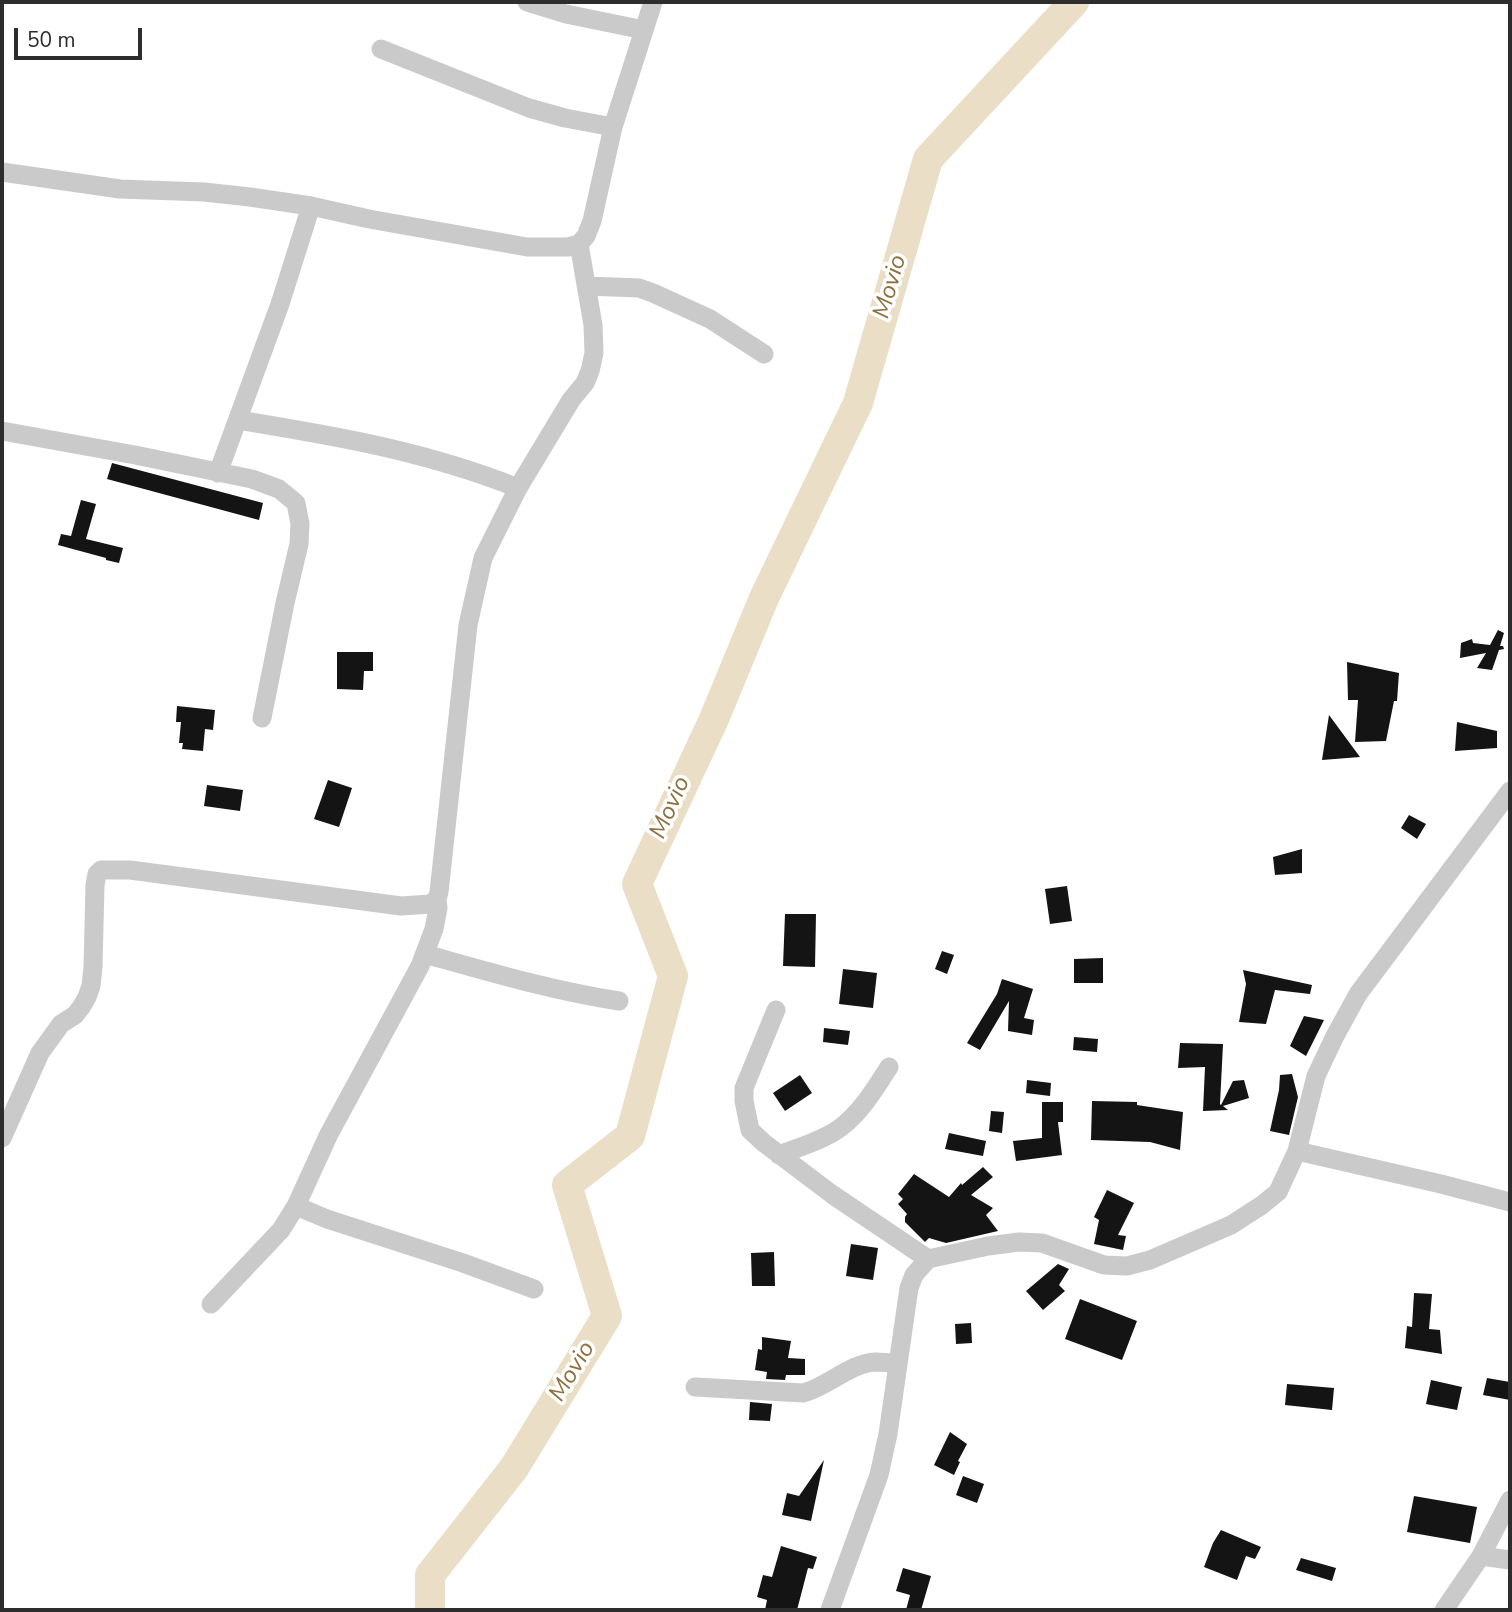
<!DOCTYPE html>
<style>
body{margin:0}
#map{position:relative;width:1512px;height:1612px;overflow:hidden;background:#fff;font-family:"Nunito Sans",sans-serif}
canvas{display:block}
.frame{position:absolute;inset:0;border:4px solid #2d2d2d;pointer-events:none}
.scale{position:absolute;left:14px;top:28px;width:128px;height:32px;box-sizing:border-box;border:4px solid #2d2d2d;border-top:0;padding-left:9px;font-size:21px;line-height:24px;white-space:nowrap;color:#2d2d2d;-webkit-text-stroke:5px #fff;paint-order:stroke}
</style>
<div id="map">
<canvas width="1512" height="1612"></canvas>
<div class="frame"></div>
<div class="scale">50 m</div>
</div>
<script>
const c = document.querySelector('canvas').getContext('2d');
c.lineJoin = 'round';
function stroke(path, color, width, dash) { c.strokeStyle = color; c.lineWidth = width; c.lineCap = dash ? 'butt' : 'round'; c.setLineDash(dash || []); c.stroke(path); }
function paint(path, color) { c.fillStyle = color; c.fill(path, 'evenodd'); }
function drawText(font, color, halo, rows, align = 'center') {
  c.font = font + ' "Nunito Sans",sans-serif'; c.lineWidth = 7; c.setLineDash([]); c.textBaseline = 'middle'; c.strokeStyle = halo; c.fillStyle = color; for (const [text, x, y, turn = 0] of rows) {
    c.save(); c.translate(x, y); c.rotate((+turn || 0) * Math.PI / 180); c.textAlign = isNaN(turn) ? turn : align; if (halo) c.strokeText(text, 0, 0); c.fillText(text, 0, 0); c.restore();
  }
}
const river = new Path2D(`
 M430 1610V1575L514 1468 607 1316 567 1185 630 1136 673 976 637 884 714 719 764 598 858 403 928 159 1074 2`);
const building = new Path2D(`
 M112 463 263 503 259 520 107 479Z
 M81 500 96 504 86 539 123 548 119 563 106 560V558L58 545 61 534 71 536Z
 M1498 630 1504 633 1500 646H1503L1504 649 1499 650 1492 670 1477 668 1486 653 1460 658 1461 643 1472 639 1473 643 1490 645Z
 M337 652H373V671H364L363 690 337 689Z
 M1347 662 1399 673 1397 701H1394L1386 741 1355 742 1358 700H1348Z
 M177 706 215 710 213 730 205 729 203 751 182 749 183 743H179L181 722H176Z
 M1329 715 1360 757 1322 760Z
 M1457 722 1497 731V748L1455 751Z
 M328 780 352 788 339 827 314 819Z
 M207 785 243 790 240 811 204 806Z
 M1409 815 1426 824 1417 839 1401 828Z
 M1302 849V873L1275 875 1273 857Z
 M1067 886 1072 921 1050 924 1045 889Z
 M785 914H816L815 967 783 966Z
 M942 951 954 955 947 974 935 969Z
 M1103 958V983H1074V959Z
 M843 969 877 973 873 1008 839 1004Z
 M1243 970 1312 985 1310 994 1275 990 1266 1024 1239 1022 1246 984Z
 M1002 979 1033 989 1024 1018 1034 1020 1032 1035 1008 1031 1009 1001 980 1050 967 1043 997 994Z
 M1304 1016 1324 1020 1306 1056 1290 1046Z
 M824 1028 850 1031 848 1045 823 1042Z
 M1074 1037 1098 1039 1097 1052 1073 1050Z
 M1180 1043 1223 1044 1220 1104 1221 1105 1233 1081 1244 1080 1249 1098 1223 1106 1228 1110 1203 1111 1205 1067 1178 1068Z
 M1292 1074 1298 1097 1289 1135 1270 1131 1279 1090 1280 1075Z
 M800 1075 812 1093 785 1111 773 1093Z
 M1027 1080 1051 1083 1050 1096 1026 1093Z
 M1092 1101 1137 1102V1105L1183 1112 1180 1150 1150 1142 1091 1140Z
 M1042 1102H1063V1122H1058L1062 1155 1016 1161 1013 1141 1042 1138Z
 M991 1111 1004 1112 1002 1133 989 1131Z
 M949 1133 986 1141 983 1156 945 1149Z
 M983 1167 993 1177 971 1195 993 1208 986 1215 998 1231 946 1243 929 1238 925 1242 905 1222V1217L907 1214 898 1204 903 1199 898 1194 914 1174 949 1197 961 1183 962 1185Z
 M1107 1190 1134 1203 1118 1235 1126 1236 1123 1250 1094 1244 1099 1220 1094 1217Z
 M851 1244 878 1248 873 1280 846 1276Z
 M774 1252 775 1286H752L751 1253Z
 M1058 1264 1069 1269 1059 1285 1065 1291 1043 1310 1026 1291Z
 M1414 1293 1432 1294 1429 1329 1440 1330 1442 1354 1405 1348 1407 1326 1412 1327Z
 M1080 1299 1137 1321 1122 1360 1065 1339Z
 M971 1323 972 1343 956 1344 955 1324Z
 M762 1337 791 1341 788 1358 805 1359V1375H786L785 1380 766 1379 767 1372 755 1370 758 1349 762 1350Z
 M1487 1378 1510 1382V1400L1483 1395Z
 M1431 1380 1462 1387 1457 1410 1426 1404Z
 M1287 1384 1334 1388 1332 1410 1285 1405Z
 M750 1402 772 1404 770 1421 749 1420Z
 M950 1432 967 1444 958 1461 960 1462 954 1475 934 1465Z
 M824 1460 811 1521 782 1515 787 1493 799 1496Z
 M963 1476 984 1484 977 1503 956 1495Z
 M1414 1496 1477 1507 1470 1543 1407 1532Z
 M1221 1530 1261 1547 1255 1559 1246 1556 1237 1580 1204 1567 1213 1543Z
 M781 1546 817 1557 813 1569 808 1568 797 1610H765L767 1600 757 1597 763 1575 772 1577Z
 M1301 1558 1336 1568 1332 1581 1296 1570Z
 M903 1568 931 1576 921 1610H906L910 1595 896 1591Z`);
const minor = new Path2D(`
 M527 2 566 14 644 30
 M381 49 529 108 565 118 613 127
 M2 172 120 189 204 192 250 197 311 206 369 219 527 247H568L579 244 586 236 592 221 613 127 653 2
 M586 286 639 288 653 293 710 319 764 354
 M238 420C336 436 425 451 518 488
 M2 431 135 455 252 479 279 489 296 503 300 524 299 544 285 603 262 718
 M218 473 280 304 311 206
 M425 954C489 972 553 991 619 1001
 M776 1010 744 1088V1101L750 1130 764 1143 833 1195 928 1259
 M2 1138 40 1053 61 1024 75 1015 82 1006 87 997 91 986 93 967 95 885 97 874 101 870H130L401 906 430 904 437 899 439 892 468 625 483 558 518 488 571 400 585 383 590 371 594 353 593 325 579 244
 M1297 1151 1441 1184 1510 1202
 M779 1155C797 1148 824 1140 840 1128 861 1112 875 1089 889 1067
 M296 1206 327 1219 463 1263 534 1289
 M211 1304 281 1230 296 1206 329 1134 420 966 434 929 438 908 437 899
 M695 1387 803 1393C828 1387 849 1363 876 1362 883 1362 891 1363 898 1364
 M1481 1556 1510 1560
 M830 1610 879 1475 888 1434 909 1288 914 1275 928 1259 988 1246 1019 1242 1042 1243 1104 1265 1127 1266 1150 1260 1231 1225 1262 1205 1278 1192 1284 1179 1297 1151 1316 1076 1335 1036 1358 994 1510 791
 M1444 1610 1481 1556 1510 1500`);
const waterNames = [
 ["Movio",891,287,-74],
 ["Movio",671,808,-66],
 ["Movio",573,1372,-59]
];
stroke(river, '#eadec7', 30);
paint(building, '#141414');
stroke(minor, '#cacaca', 19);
drawText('italic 24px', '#8d713e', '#fff', waterNames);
</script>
